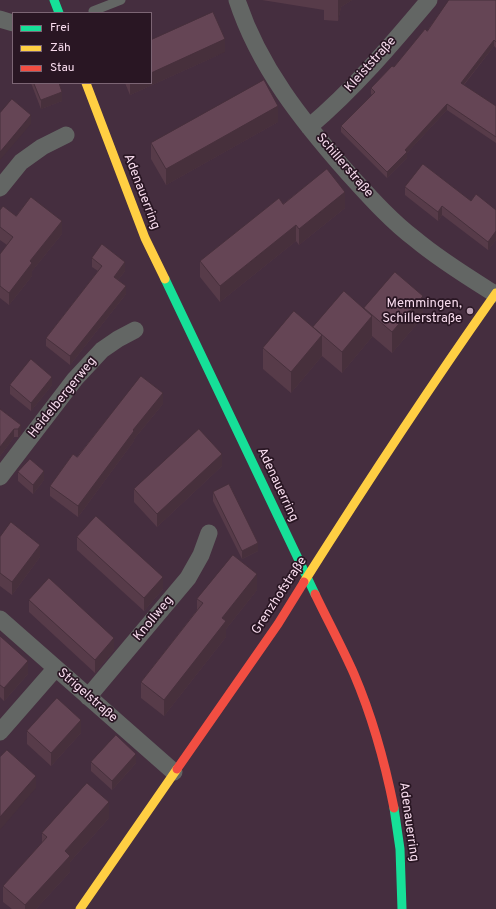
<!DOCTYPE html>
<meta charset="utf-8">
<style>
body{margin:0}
#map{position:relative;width:496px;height:909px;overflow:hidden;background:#452e3f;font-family:Overpass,sans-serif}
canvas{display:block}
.legend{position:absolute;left:12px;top:12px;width:140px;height:72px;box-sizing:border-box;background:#291623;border:1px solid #7c6574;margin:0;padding:5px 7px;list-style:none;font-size:12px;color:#f8dcee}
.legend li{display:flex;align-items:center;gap:8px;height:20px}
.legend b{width:20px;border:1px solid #7c6574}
</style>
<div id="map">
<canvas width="496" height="909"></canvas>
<ul class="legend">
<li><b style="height:5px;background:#16e098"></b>Frei</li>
<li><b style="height:5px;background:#ffcf43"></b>Zäh</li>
<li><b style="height:5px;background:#f24e42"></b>Stau</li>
</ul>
</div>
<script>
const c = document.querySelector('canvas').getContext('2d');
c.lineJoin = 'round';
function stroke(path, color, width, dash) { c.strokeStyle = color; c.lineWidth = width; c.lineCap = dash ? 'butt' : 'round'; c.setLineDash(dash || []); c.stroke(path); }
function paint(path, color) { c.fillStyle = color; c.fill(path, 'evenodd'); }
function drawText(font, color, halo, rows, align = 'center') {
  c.font = font + ' Overpass,sans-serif'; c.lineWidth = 3.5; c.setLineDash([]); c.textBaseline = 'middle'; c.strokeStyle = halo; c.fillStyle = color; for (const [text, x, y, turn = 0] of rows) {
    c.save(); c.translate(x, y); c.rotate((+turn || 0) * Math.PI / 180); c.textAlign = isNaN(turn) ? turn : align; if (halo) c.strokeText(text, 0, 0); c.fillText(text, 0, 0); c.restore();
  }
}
const lane = new Path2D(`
 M93 11 121 0`);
const street = new Path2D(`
 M237 0C259 67 302 121 348 173 369 196 390 220 415 239 440 260 468 277 495 294
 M0 19 13 23
 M309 127C354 89 392 44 429 0
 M0 188 21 162 42 147 66 135
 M0 477 75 379 102 350 118 339 135 330
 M0 619 174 772
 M88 697 188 578 201 555 209 533
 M0 732 55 669`);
const fast = new Path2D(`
 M54 0 59 13
 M165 279 315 594
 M394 808 400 849 402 909`);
const slow = new Path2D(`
 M86 83 145 238 165 279
 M304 582C366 484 429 388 496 293
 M80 909 177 769`);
const jam = new Path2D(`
 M315 594C328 621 342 647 354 674 372 716 385 763 394 808
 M177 769 278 624 304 582`);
const wall = new Path2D(`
 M262 0H352L341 7 338 21 324 20V10Z
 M496 0V48L494 46 464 85 496 106V143L447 110 407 153V158L387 178 341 132V126L372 95 371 94V88L394 67 427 31Z
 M225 52 130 95 125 83H151Z
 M31 83H59L62 101 41 109Z
 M278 122 166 185 151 159V143Z
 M405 187 471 201 496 210V240L488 250 442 215 438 221 405 195Z
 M283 204 345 208 299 245 296 241 220 302 200 277V261Z
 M0 210 62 234 32 271V276L9 305 0 298V254L7 245 0 240Z
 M92 258 125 271 118 280 126 294 70 365 46 346V338L98 271 92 267Z
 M364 308 423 317 392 353 372 336V337L342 373 322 356 291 393 263 369V348L364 309Z
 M10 385H52L31 411 10 394Z
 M163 404 134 439V441L78 517 50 496V486L77 457Z
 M0 409 21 425V434L18 437H14L0 456Z
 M222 466 157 527 134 502V489Z
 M18 472 44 480 33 494 18 481Z
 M213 492 258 551 242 559 213 501Z
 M0 537 40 557 12 595 0 586Z
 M77 537 163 589 144 611 77 550Z
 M257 590 226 629V637L164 716 141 698V682L197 610V599Z
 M29 600 114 650 95 673 29 612Z
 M0 636 28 674 4 701 0 697Z
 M27 731 81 733 51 766 27 744Z
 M91 762 136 763 112 790 91 771Z
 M109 818 70 862V872L36 909H12L3 902V886L42 843V833Z`);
const shadedWall = new Path2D(`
 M338 0H352L341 7 338 21Z
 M225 39V52L130 95V83H151V73Z
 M494 40V46L461 88V83Z
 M62 92V101L41 109V100Z
 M447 104V110L407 153V158L387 178V172L405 150Z
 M278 106V122L166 185V169Z
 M31 115V124L0 160V152Z
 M345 192V208L299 245V229Z
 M442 206V215L438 221V212Z
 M62 221V234L32 271V276L9 305V293L30 261Z
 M296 225V241L220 302V286Z
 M496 231V240L488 250V242Z
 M125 262V271L114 285V277Z
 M126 286V294L70 365V356Z
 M423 296V317L392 353V332Z
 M372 316V337L342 373V352Z
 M322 335V356L291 393V372Z
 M52 377V385L31 411V403Z
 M163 393V404L134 439V441L78 517V506L133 430Z
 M21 425V434L18 437V429Z
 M14 429V437L0 456V447Z
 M222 454V466L157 527V514Z
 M44 471V480L33 494V485Z
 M258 543V551L242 559V551Z
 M40 545V557L12 595V582Z
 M257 574V590L226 629V637L164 716V700L222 618Z
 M163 577V589L144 611V598Z
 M114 638V650L95 673V660Z
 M28 661V674L4 701V688Z
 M81 720V733L51 766V753Z
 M136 754V763L112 790V781Z
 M36 776V788L0 830V817Z
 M109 802V818L70 862V872L36 909H25V905L65 851Z`);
const building = new Path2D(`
 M449 0H496V42L494 40 461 83 496 106V137L447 104 405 150 407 152 387 172 341 126 375 92 371 88 392 66 394 67 425 29 427 31Z
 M213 12 225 39 151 73V40Z
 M264 80 278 106 166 169 151 143Z
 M34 83H59L62 92 41 100Z
 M12 99 31 115 0 152V113Z
 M423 164 471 201 476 194 496 210V231L488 242 442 206 438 212 405 187Z
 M327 169 345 192 299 229 296 225 220 286 200 261 279 198 283 204Z
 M31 197 62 221 30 261 32 263 9 293 0 286V254L13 237 0 227V210L3 206 16 216Z
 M102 244 125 262 114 277 126 286 70 356 46 338 102 266 92 258Z
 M395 272 423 296 392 332 364 308Z
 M344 291 372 316 342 352 313 327Z
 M294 311 322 335 291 372 263 348Z
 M31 359 52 377 31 403 10 385Z
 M141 376 163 393 133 430 134 431 78 506 50 486 73 454 77 457Z
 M0 409 21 425 18 429H14L0 447Z
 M199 429 222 454 157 514 134 489Z
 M30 459 44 471 33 485 18 472Z
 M229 484 258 543 242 551 213 492Z
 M96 516 163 577 144 598 77 537Z
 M11 522 40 545 12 582 0 573V537Z
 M233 555 257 574 222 618 226 621 164 700 141 682 203 603 197 599Z
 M49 578 114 638 95 660 29 600Z
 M0 636 28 661 4 688 0 685Z
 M57 698 81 720 51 753 27 731Z
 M116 735 136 754 112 781 91 762Z
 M7 750 36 776 0 817V757Z
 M87 783 109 802 65 851 70 856 25 905 3 886 47 837 42 833Z`);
const markers = [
 [470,311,4,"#b99fb1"]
];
const streetNames = [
 ["Kleiststraße",371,65,-48],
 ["Schillerstraße",344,166,49],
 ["Adenauerring",141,192,69],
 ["Heidelbergerweg",63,398,-51],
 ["Adenauerring",277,485,65],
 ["Grenzhofstraße",280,596,-57],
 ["Knollweg",154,619,-50],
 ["Strigelstraße",87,696,41],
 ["Adenauerring",408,822,82]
];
const poiNames = [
 ["Memmingen,",462,304],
 ["Schillerstraße",462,319]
];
stroke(lane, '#636664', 9);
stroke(street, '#636664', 17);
stroke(fast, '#16e098', 9);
stroke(slow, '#ffcf43', 9);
stroke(jam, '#f24e42', 9);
paint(wall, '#573b49');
paint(shadedWall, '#47303c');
paint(building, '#654555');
stroke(building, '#47303c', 1);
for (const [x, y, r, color] of markers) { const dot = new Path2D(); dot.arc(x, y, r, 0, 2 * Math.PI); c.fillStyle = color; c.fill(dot); stroke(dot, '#291623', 1.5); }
drawText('13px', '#f8dcee', '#291623', streetNames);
drawText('13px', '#f8dcee', '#291623', poiNames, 'right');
</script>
